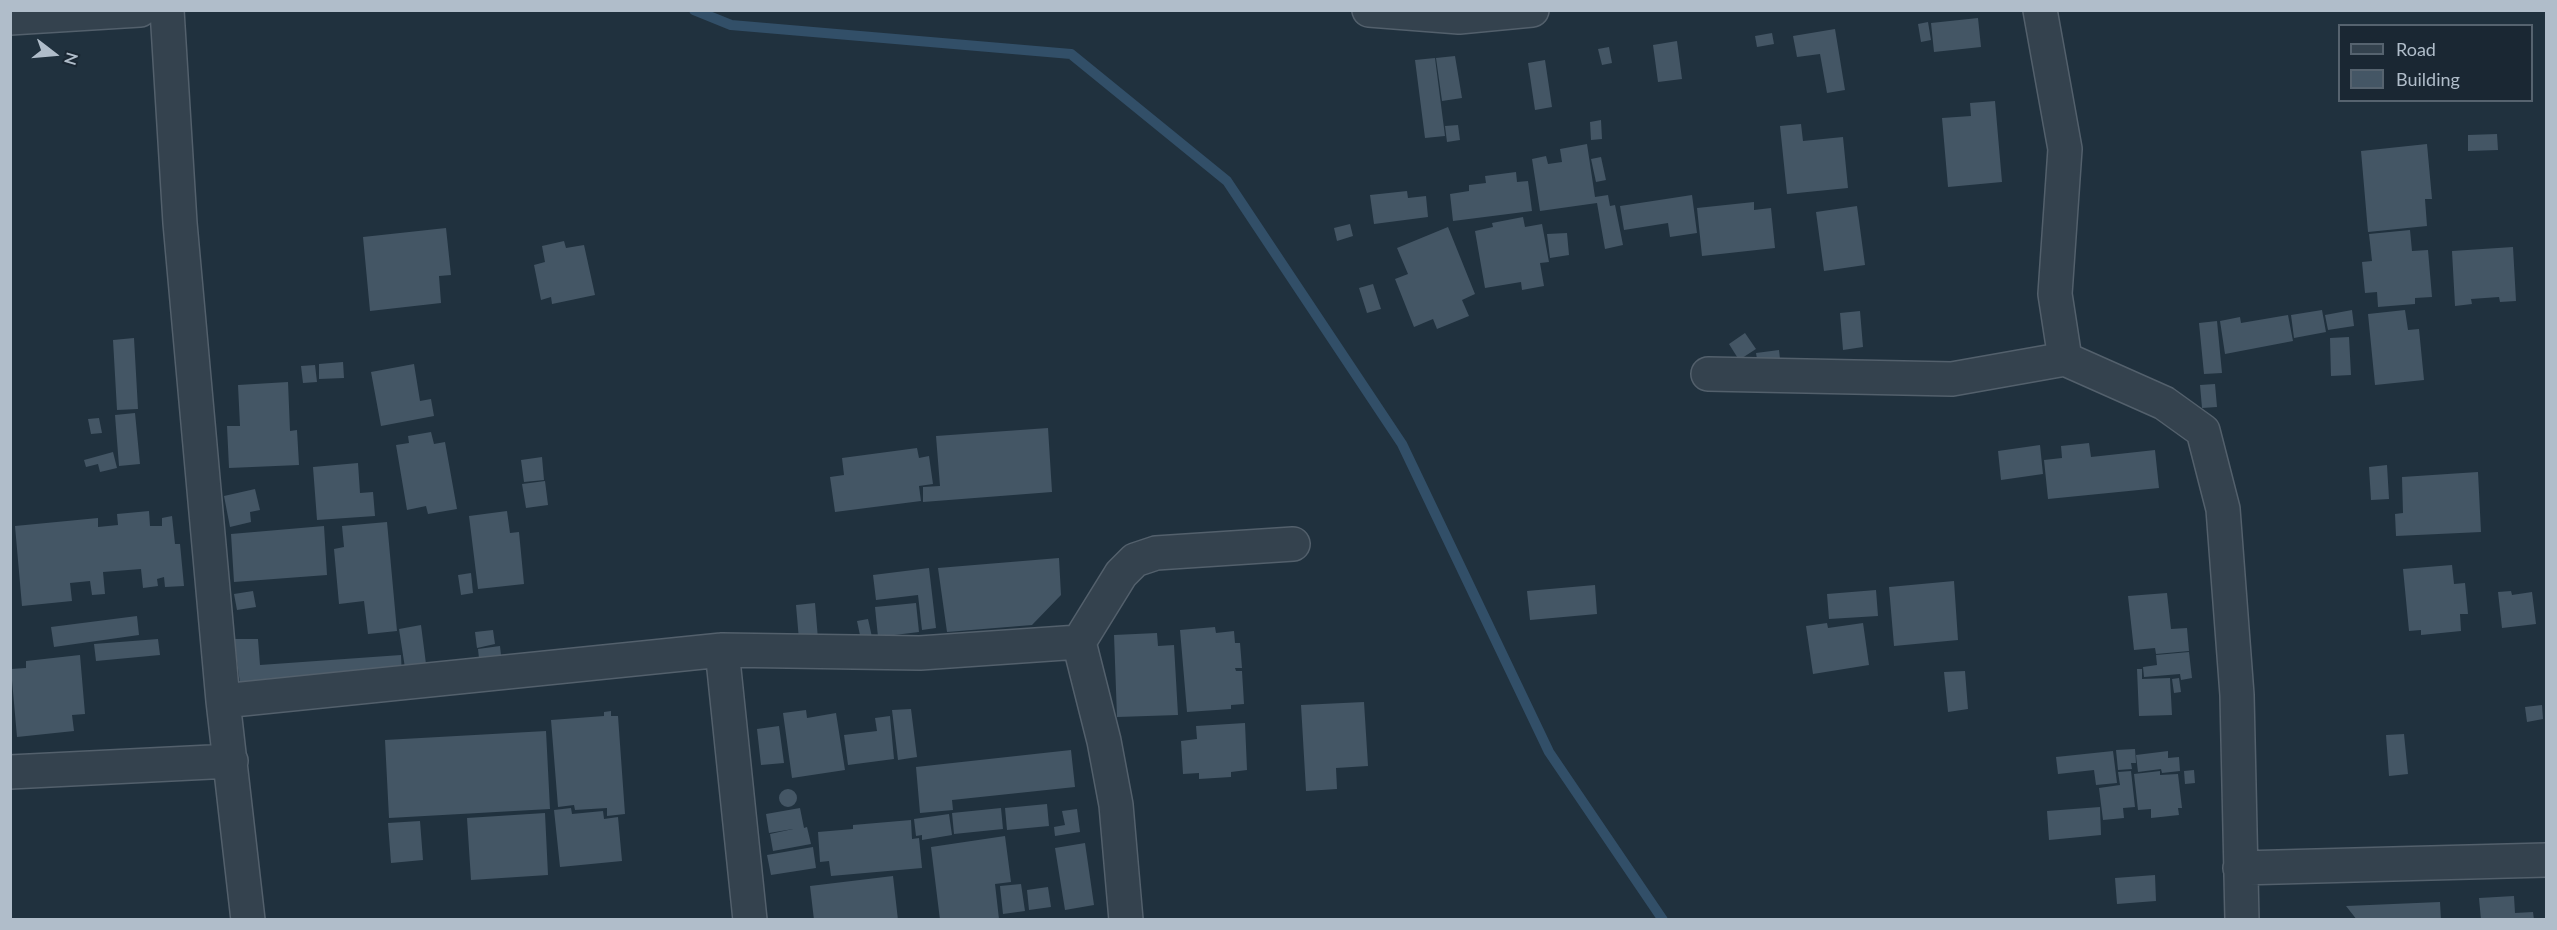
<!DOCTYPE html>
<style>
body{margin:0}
#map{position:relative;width:2557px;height:930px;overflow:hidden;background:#20313e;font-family:Lato,sans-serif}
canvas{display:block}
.frame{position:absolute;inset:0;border:12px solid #b0bdca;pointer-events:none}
.legend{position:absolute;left:2338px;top:24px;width:195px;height:78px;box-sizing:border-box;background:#1a2733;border:2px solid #56636f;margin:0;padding:8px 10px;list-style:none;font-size:18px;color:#b0bdca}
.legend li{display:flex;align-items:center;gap:12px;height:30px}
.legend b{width:30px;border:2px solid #56636f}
.north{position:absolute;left:24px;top:24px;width:60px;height:60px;-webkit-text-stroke:4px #1a2733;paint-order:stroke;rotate:106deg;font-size:16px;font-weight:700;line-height:24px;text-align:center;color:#b0bdca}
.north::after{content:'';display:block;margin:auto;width:21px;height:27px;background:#b0bdca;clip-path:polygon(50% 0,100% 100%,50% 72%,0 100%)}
</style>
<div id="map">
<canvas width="2557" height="930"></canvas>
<div class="frame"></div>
<ul class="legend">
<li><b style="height:8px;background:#34424e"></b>Road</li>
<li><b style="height:16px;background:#445665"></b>Building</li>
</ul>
<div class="north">N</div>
</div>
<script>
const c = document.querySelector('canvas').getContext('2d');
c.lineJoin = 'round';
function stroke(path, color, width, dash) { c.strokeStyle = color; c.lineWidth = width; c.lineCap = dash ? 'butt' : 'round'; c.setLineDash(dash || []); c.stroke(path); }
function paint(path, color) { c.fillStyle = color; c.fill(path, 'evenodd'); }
const stream = new Path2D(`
 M694 10 731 25 1071 54 1227 181 1402 444 1549 752 1663 920`);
const building = new Path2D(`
 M1978 18 1981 47 1934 52 1931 23Z
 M1928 22 1931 40 1921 42 1918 24Z
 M1835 29 1845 90 1827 93 1820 54 1797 57 1793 36Z
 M1772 33 1774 44 1757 47 1755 36Z
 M1677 41 1682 79 1658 82 1653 45Z
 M1609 47 1612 63 1602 65 1598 49Z
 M1455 56 1462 98 1442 101 1436 58Z
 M1435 58 1445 136 1425 138 1415 60Z
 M1545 60 1552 107 1535 110 1528 63Z
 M1995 101 2002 182 1948 187 1942 118 1971 116 1970 103Z
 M1601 120 1602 139 1591 140 1590 122Z
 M1801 124 1803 141 1843 137 1848 188 1787 194 1780 126Z
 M1458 125 1460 140 1447 142 1445 126Z
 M2497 134 2498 150 2468 151V135Z
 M1587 144 1595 197 1608 195 1610 206 1615 205 1623 245 1605 249 1597 203 1540 211 1532 159 1546 156 1548 164 1562 162 1560 149Z
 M2427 144 2432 199H2425L2427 226 2368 232 2361 151Z
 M1601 157 1606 180 1596 182 1591 159Z
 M1516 172 1517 182 1528 181 1532 211 1453 221 1450 194 1469 191V185L1486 183 1485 176Z
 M1407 191 1408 198 1426 196 1428 217 1374 224 1370 195Z
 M1692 195 1697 233 1670 237 1668 223 1624 230 1620 206Z
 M1754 202V210L1771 208 1775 248 1702 256 1697 208Z
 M1857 206 1865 265 1824 271 1816 212Z
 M1523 217 1525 227 1542 224 1549 262 1540 263 1544 286 1522 290 1521 282 1485 288 1475 231 1493 227 1492 223Z
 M1350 224 1353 236 1337 241 1334 228Z
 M1448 227 1475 294 1462 300 1469 316 1437 329 1433 319 1414 327 1395 279 1408 274 1397 248Z
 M446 228 451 275 439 276 441 303 370 311 363 237Z
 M2410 230 2412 251 2428 250 2432 297 2415 298V304L2378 307 2377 292 2365 293 2362 262 2372 261 2369 234Z
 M1567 233 1569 255 1550 258 1547 234Z
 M564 241 566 248 584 245 595 295 552 304 551 297 541 300 534 265 545 262 542 246Z
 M2513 247 2516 301 2500 302 2499 297 2471 299 2472 304 2455 306 2452 251Z
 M1373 284 1381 309 1367 313 1359 288Z
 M2322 310 2326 332 2294 338 2291 315Z
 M2352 310 2354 326 2328 330 2325 315Z
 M2405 310 2408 330 2419 329 2424 380 2375 385 2368 314Z
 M1860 311 1863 347 1843 350 1840 313Z
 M2288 315 2293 341 2225 354 2220 321 2240 317 2241 323Z
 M2217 321 2222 373 2204 374 2199 323Z
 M1745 333 1756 349 1739 360 1729 344Z
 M2349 337 2351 375 2331 376 2330 338Z
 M134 338 138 409 117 410 113 340Z
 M1779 350 1781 368 1759 371 1756 353Z
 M343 362 344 378 319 379V364Z
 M414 364 420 401 431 399 434 416 381 426 371 372Z
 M315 365 317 382 303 383 301 366Z
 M288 382 290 431 297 430 299 465 229 468 227 426H240L238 385Z
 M2215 384 2217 407 2202 408 2200 385Z
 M135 413 140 464 119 466 115 415Z
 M99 418 102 433 91 434 88 419Z
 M1048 428 1052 492 923 502V487L940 486 936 436Z
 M431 432 434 444 445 442 457 509 428 514 426 506 407 510 396 445 409 443 408 436Z
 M2089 443 2091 457 2155 450 2159 488 2048 499 2044 460 2062 458 2061 446Z
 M2040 445 2043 474 2001 480 1998 451Z
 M917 448 919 458 929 456 933 484 919 486 921 501 835 512 830 477 844 475 842 458Z
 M113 452 117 468 100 472 98 464 86 467 84 460Z
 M542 457 544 480 524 482 521 460Z
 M358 463 360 493 373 492 375 516 317 520 313 467Z
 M2387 465 2389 499 2371 500 2369 467Z
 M2478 472 2481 532 2396 536 2395 514 2403 513 2402 477Z
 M545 481 548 505 526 508 522 484Z
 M255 489 260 510 250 512 251 522 230 527 224 496Z
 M149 511 150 526H162V518L172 516 175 544H180L184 586 165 587 164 577 157 579 158 586 143 588 141 569 103 572 105 594 92 595 90 581 70 583 72 601 22 606 15 526 98 518V527L118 525 117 514Z
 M507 511 510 533 519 532 524 584 478 589 469 516Z
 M387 522 397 631 368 634 364 601 339 604 334 549 344 547 342 526Z
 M324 526 327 575 234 582 231 534Z
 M1059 558 1061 595 1032 625 947 632 938 568Z
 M2452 565 2454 584 2465 583 2468 614H2460L2461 631 2421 635V630L2409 631 2403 569Z
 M929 568 936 628 922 630 918 595 876 600 873 575Z
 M471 573 473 593 461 595 458 575Z
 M1954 581 1958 640 1894 646 1889 587Z
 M1595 585 1597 614 1530 620 1527 591Z
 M1876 590 1878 616 1829 619 1827 594Z
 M253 591 256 607 237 610 234 594Z
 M2511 591 2512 595 2532 592 2536 624 2502 628 2498 592Z
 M2167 593 2171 629 2187 628 2189 651 2156 654 2155 648 2134 650 2128 596Z
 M815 603 818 639 799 640 796 605Z
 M916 603 919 632 878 637 875 607Z
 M137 616 139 635 54 647 51 627Z
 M868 619 872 637 861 640 857 621Z
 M1827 623 1828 628 1863 623 1869 665 1813 674 1806 626Z
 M421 625 426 664 405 668 399 629Z
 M1215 627 1216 633 1234 631 1235 643H1240L1242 668H1235L1236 671H1242L1244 704 1231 705V709L1187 712 1180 630Z
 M493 630 495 644 477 648 475 632Z
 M1157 633 1158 646 1174 645 1178 715 1117 717 1114 635Z
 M158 639 160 655 96 661 94 644Z
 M234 639H258L260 665 401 655 402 678 240 683Z
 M500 646 501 655 509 654 510 665 480 668 478 649Z
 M2189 652 2192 678 2181 680 2180 674 2144 677 2143 667 2157 665 2156 655Z
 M80 655 85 714 72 715 74 731 17 737 11 669 26 668V661Z
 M2137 669H2142V679L2170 678 2172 715 2139 716Z
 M1965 671 1968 709 1948 712 1944 672Z
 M2179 678 2181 692 2174 693 2172 679Z
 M1364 702 1368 766 1336 768 1337 789 1306 791 1301 705Z
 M2542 705 2543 719 2527 722 2525 707Z
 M911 709 917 757 898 760 892 710Z
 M806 710 807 718 836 713 845 770 792 778 783 713Z
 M611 711V716H618L625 814 607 816V808L575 810 574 805 558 807 551 720 604 716V712Z
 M890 716 894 759 848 765 844 735 877 731 875 718Z
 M1245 723 1247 770 1231 772V777L1199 779V773L1183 774 1181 741 1197 739 1196 726Z
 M779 726 784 763 761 765 757 729Z
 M546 731 550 809 389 818 385 740Z
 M2404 734 2408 774 2389 776 2386 735Z
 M2135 749 2136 763H2131L2132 769 2118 770 2116 750Z
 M1071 750 1075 787 952 800 953 810 920 813 916 767Z
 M2113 751 2117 783 2096 785 2094 770 2058 774 2056 757Z
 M2168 751V758L2179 757 2180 771 2162 773 2161 769 2138 772 2136 755Z
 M2194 770 2195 783 2185 784 2184 771Z
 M2131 771 2135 807 2123 808 2124 818 2103 820 2099 788 2120 785 2118 772Z
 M2160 771V775L2178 774 2182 808H2178L2179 815 2151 818V809L2138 810 2134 774Z
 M779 798a9 9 0 1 1 18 0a9 9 0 1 1-18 0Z
 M1047 804 1049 826 1007 830 1005 808Z
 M2100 807 2101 835 2049 840 2047 811Z
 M571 808 572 814 603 811 604 819 618 817 622 861 560 867 554 810Z
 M800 808 804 828 807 827 811 844 773 851 770 834 793 829 769 833 766 814Z
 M1001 808 1003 829 954 834 952 813Z
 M1077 809 1080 832 1055 836 1054 827 1065 825 1062 811Z
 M545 813 548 875 471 880 467 818Z
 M949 814 952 835 922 840V835L916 836 914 819Z
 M911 820 912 839 919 838 922 868 831 876 829 861 820 862 818 832 853 829V825Z
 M420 821 423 860 391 863 388 823Z
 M1005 836 1011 882 995 884 999 919 940 920 931 847Z
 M1085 843 1094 905 1065 910 1055 848Z
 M813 847 816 868 771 875 767 855Z
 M2155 875 2156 901 2117 904 2115 878Z
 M893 876 898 920H814L810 886Z
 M1021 884 1025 911 1003 914 1000 886Z
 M1048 887 1051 907 1029 910 1027 890Z
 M2514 896 2515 913 2533 912 2534 920H2481L2479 898Z
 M2440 902 2441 920H2357L2346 906Z`);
const minor = new Path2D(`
 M167 10 180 223 223 701 248 920
 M1369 10 1459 17 1532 10
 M2040 10 2065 149 2055 294 2065 359 2164 403 2203 431 2223 509 2237 695 2242 920
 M10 18 140 10
 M1708 374 1952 379 2065 359
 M1079 642 1121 574 1135 560 1156 553 1293 544
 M722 650 750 920
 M223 701 722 650 920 653 1079 642 1104 741 1116 805 1126 920
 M10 772 231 761
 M2240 868 2546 860`);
stroke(stream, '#324f68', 10);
paint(building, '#445665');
stroke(minor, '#53606c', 36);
stroke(minor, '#34424e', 33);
</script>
